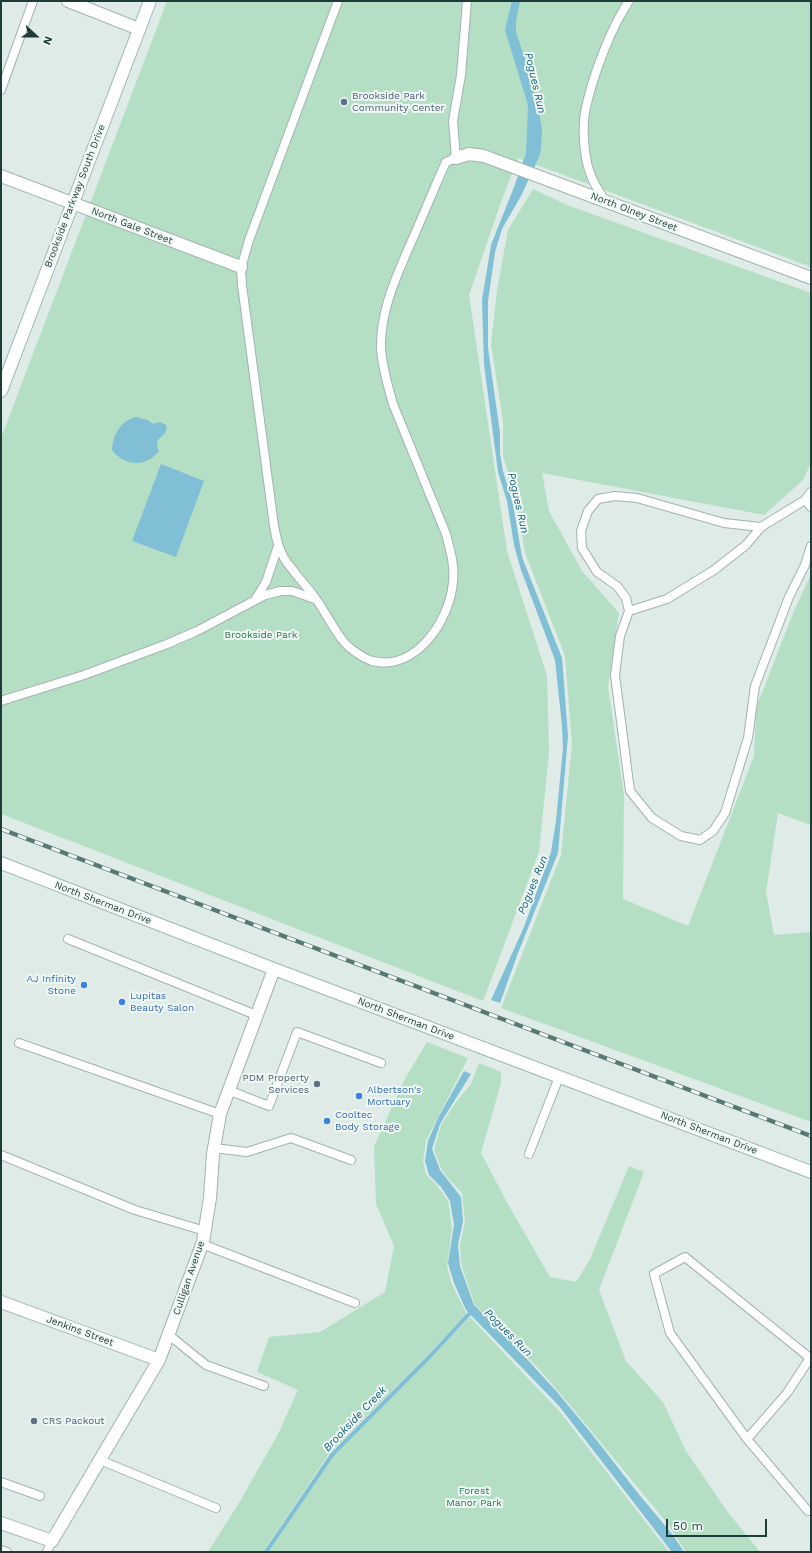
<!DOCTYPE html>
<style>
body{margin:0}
#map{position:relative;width:812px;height:1553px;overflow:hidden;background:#deebe7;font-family:"Work Sans",sans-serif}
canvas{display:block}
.frame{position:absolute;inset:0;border:2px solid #1e3c38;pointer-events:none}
.north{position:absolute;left:16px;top:16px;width:40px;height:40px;-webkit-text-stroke:3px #eff8f4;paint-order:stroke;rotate:111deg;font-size:11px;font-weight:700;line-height:16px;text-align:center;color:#1e3c38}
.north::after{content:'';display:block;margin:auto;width:14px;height:18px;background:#1e3c38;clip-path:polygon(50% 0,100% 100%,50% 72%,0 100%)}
.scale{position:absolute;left:666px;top:1519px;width:101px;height:18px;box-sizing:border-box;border:2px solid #1e3c38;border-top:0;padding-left:5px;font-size:12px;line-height:14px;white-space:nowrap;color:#1e3c38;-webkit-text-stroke:3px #eff8f4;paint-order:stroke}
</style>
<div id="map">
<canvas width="812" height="1553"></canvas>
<div class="frame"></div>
<div class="north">N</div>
<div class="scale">50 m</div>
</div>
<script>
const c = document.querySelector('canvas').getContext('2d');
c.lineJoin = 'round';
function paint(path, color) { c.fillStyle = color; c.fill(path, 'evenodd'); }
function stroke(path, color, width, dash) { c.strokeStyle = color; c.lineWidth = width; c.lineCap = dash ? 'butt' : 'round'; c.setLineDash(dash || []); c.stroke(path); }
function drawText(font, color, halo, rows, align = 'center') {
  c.font = font + ' "Work Sans",sans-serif'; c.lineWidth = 4; c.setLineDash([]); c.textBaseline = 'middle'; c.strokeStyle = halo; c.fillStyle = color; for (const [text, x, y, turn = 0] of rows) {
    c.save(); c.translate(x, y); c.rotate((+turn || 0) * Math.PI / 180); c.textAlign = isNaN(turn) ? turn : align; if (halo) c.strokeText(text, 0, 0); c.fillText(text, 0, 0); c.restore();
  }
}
const green = new Path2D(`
 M167 1H811V267L518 158 501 202 469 295 507 551 547 676 549 753 539 852 483 1001 1 814V438Z
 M533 189 567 205 811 293V463L803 480 764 515 542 473 549 511 582 571 619 613 608 687 624 795 623 899 688 926 754 756 756 708 794 611 811 574V825L778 813 766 892 774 935 811 932V1122L501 1008 561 855 572 744 565 656 525 553 516 499 503 456V421L491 345 497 290 508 230Z
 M427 1042 468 1058 426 1141 423 1161 426 1175 436 1184 448 1201 452 1228 447 1267 451 1282 467 1315 329 1454 263 1552H208L239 1503 278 1434 298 1390 257 1372 269 1337 320 1332 385 1292 394 1246 376 1204 374 1146 406 1077Z
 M479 1063 501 1072V1083L481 1153 509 1206 550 1277 576 1282 590 1259 629 1166 644 1172 599 1290 626 1361 663 1402 686 1451 727 1511 760 1552H686L667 1523 574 1410 540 1370 475 1305 463 1270 461 1261 460 1245 465 1222 462 1193 446 1176 441 1168 434 1150 441 1125 456 1102 471 1084Z
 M470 1317 560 1412 669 1552H268L332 1458Z`);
const water = new Path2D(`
 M512 1H520L516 22V32L527 65 539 111 542 130 541 149 539 157 521 196 502 229 495 252 488 301V348L500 433V453L503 471 513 504 522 557 562 658 568 736 558 853 518 953 500 1003 491 1000 524 927 551 852 556 821 563 748 562 726 555 660 521 570 514 545 507 501 498 472 484 364 482 300 491 245 514 187 526 153 528 105 505 30Z
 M136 417 148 420 153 424 160 422 166 425C170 438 151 435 159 451 146 468 124 466 112 450 113 435 120 421 136 417Z
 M161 464 204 481 176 557 132 541Z
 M464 1071 471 1074 440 1124 432 1149 440 1170 461 1197 463 1221 458 1245 460 1266 474 1305 516 1347 557 1392 591 1433 637 1492 673 1535 684 1552H672L559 1406 466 1310 454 1283 448 1263 454 1225 450 1201 441 1187 429 1175 425 1161 428 1141 438 1118Z`);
const stream = new Path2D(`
 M266 1552 332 1455 432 1354 472 1311`);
const lane = new Path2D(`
 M338 1 249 240 241 268 242 285 274 526C276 537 278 548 284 558 293 572 306 585 316 599 326 613 333 629 344 642 350 649 363 658 372 661 416 672 450 620 453 582 455 565 450 550 446 534L393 404C388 386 382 367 381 348 380 312 396 277 410 245 420 222 430 199 440 175L446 162 456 158 453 121 461 75 467 1
 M1 90 33 1
 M606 202C601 194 595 186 592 178 584 161 582 130 585 112 592 78 610 29 629 1
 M811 492 805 500 761 527 724 523 637 498 615 496 598 499 588 511 581 531 582 548 597 572 617 586 626 598 629 611 620 636 615 675 630 791 652 818 681 836 700 840 713 831 725 813 748 738 755 686 789 597 805 565 811 546
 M805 500 811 507
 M256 598 266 582 278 546
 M629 611 667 599 714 570 746 545 761 527
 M1 701 84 675 167 644 197 631 265 595 281 591H292L315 599
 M68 939 256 1015
 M19 1043 220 1114
 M228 1090 269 1106 297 1032 381 1063
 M214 1148 247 1152 291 1138 351 1160
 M529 1154 559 1077
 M1 1155 135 1210 205 1231
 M202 1244 355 1303
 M169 1335 206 1365 264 1386
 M810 1358 685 1257 654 1274 670 1333 747 1439 787 1393 810 1358 811 1357
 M747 1439 808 1511
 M100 1460 216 1508
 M1 1482 40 1496
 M1 1550 7 1552
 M47 1552 52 1541`);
const street = new Path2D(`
 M68 1 139 29
 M456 158 469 154 484 156 811 278
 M1 176 241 267
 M1 1302 159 1360
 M1 1523 52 1541 159 1360 203 1242 210 1198 213 1154 220 1114 274 969`);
const secondary = new Path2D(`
 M1 391 150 1
 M1 863 274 969 811 1172`);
const rail = new Path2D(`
 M1 829 811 1136`);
const markers = [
 [344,102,4,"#5c6f8a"],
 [84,985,4,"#3f7fe0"],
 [122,1002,4,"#3f7fe0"],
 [317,1084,4,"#5c6f8a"],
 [359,1096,4,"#3f7fe0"],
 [327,1121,4,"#3f7fe0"],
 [34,1421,4,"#5c6f8a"]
];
const serviceNames = [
 ["Brookside Park",352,96],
 ["Community Center",352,108],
 ["PDM Property",309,1078,"right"],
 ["Services",309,1090,"right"],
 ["CRS Packout",42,1421]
];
const streetNames = [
 ["Brookside Parkway South Drive",75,196,-69],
 ["North Olney Street",634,212,21],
 ["North Gale Street",132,226,21],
 ["North Sherman Drive",103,903,21],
 ["North Sherman Drive",406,1019,21],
 ["North Sherman Drive",709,1133,21],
 ["Culligan Avenue",189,1278,-71],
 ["Jenkins Street",80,1331,20]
];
const parkNames = [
 ["Brookside Park",261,635],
 ["Forest",474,1491],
 ["Manor Park",474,1503]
];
const shopNames = [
 ["AJ Infinity",76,979,"right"],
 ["Stone",76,991,"right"],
 ["Lupitas",130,996],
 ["Beauty Salon",130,1008],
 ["Albertson's",367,1090],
 ["Mortuary",367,1102],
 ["Cooltec",335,1115],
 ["Body Storage",335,1127]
];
const waterNames = [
 ["Pogues Run",535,83,77],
 ["Pogues Run",518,503,77],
 ["Pogues Run",533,885,-68],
 ["Pogues Run",508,1333,45],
 ["Brookside Creek",355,1419,-46]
];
paint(green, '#b5dfc5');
paint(water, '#81bfd6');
stroke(stream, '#81bfd6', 4);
stroke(lane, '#a1b3af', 10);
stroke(street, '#a1b3af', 14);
stroke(secondary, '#9cb8b1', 14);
stroke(lane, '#fff', 8);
stroke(street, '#fff', 12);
stroke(secondary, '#fff', 12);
stroke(rail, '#587873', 4.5);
stroke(rail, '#eff8f4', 3, [9]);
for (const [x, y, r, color] of markers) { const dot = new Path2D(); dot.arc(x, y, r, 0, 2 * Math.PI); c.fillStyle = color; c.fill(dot); stroke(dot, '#eff8f4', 1.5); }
drawText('10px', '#4e5e75', '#eff8f4', serviceNames, 'left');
drawText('10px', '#1e3c38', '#eff8f4', streetNames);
drawText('10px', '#25764e', '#eff8f4', parkNames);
drawText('10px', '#366cbe', '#eff8f4', shopNames, 'left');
drawText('italic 11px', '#145f7d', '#eff8f4', waterNames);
</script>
